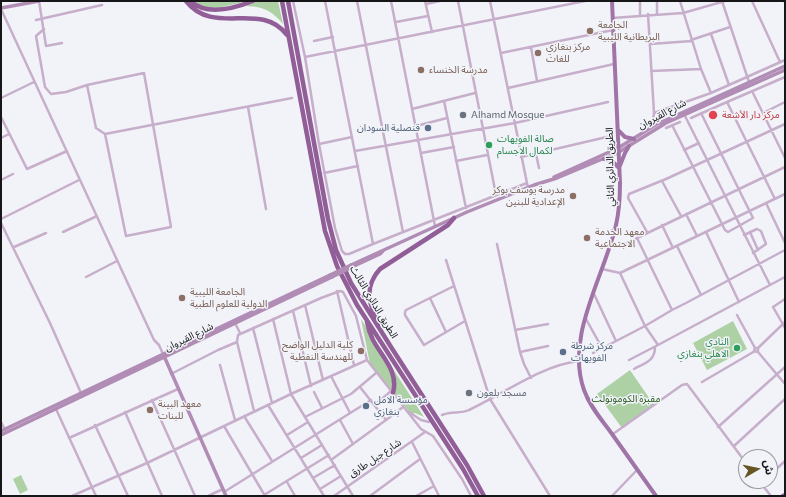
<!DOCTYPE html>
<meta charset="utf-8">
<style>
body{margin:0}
#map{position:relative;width:786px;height:497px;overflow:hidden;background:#f1f3f9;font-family:Commissioner,"Noto Sans Arabic",sans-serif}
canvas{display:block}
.frame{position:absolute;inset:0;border:2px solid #161618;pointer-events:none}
.north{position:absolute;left:738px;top:449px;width:40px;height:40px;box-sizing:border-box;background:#f1f3f9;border:1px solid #999b9f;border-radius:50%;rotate:81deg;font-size:11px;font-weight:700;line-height:16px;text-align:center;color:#161618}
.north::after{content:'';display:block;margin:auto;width:14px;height:18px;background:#675624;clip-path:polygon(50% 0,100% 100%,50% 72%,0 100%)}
</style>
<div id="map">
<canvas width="786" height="497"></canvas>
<div class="frame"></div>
<div class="north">ش</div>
</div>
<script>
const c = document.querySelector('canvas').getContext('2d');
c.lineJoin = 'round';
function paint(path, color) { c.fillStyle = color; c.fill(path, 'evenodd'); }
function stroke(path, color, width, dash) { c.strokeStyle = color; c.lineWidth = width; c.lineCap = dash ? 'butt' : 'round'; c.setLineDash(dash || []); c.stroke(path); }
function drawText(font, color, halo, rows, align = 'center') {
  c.font = font + ' Commissioner,"Noto Sans Arabic",sans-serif'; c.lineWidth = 3; c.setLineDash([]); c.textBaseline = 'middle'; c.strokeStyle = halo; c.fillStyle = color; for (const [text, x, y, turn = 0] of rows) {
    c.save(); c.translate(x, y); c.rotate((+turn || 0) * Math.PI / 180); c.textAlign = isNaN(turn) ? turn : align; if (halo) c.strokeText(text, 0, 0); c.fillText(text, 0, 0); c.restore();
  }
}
const green = new Path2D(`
 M193 1H248L218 8 203 7Z
 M258 1H278L283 24C271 10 264 7 246 6Z
 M361 319 424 417 415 413 411 414 370 364Z
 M733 321 747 349 707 370 693 343Z
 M630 370 654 405 622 428 597 394Z
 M21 475 28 490 20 494 13 479Z`);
const street = new Path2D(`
 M39 1 46 46 62 43
 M293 1 305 57 319 144 335 228 342 251 345 254H349L373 244 527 183
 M325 1 373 244
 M357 1 403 232
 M391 1 435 226
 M425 1 432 32
 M458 1 496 195
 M490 1 528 188
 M640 1V15
 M657 1V14
 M680 1 701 69 711 93
 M722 1 749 82
 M752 1 780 62
 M784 1 785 2
 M426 4 440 1
 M1 9 154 340 159 345 163 354
 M648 14 654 113 652 126
 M612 18 683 13 725 1
 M36 20 102 5
 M396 22 428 16
 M44 29 36 36 45 87 51 94 66 92 87 85 144 73 171 227 126 236 105 134 96 128 87 85
 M711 34 729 85
 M691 40 730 27
 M314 41 333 37
 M650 44 692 41
 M531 47 537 81
 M501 53 613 30
 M305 57 585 1
 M651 71 701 69
 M508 88 614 64
 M752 91 785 158
 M1 98 34 82
 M444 101 466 208
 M248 107 266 209
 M412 109 475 93
 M654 113 711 93 785 60
 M763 113 785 102
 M684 114 770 285
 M1 117 27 169 67 151
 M691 118 727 102
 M672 125 725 230 728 232 753 218 701 113
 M416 126 447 118
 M666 128 680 122
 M105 134 292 98
 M1 138 9 134
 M319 144 352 137
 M684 150 699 143
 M355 151 515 123 608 102
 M421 153 454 147
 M536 154 539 168
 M521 157 611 136
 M456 161 487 155
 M324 173 358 166
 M1 180 13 174
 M662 181 681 216
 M775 199 727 102 785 77
 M766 203 785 243
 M686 214 697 236
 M1 219 79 180
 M1 223 50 323 81 393
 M662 225 673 248
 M63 232 97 216
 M647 232 628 198 629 194 666 179 785 124
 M706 232 739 302
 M750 232 758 250
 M744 235 757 229 761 231 766 244 753 253
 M497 244 520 352 524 364 531 378
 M621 246 637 238
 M677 246 701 295
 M14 247 46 233
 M446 260 490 399 550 496
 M602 269 620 273 785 194
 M620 273 645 326 658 345 629 360
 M86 277 117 261
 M454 286 406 310 405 312V315L424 345 465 321
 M337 291 354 365
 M594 294 616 341
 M430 298 446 332
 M785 299 773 307 785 328
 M305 305 323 380
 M672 310 637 238 785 167
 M293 311 311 386
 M737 315 755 348 754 351 758 352V348H755
 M273 319 291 394 353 496
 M586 319 602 348
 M235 323 240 333
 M253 328 272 403
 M515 330 548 324
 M658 345 785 277
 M758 348 785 322
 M520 352 548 346
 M758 352 785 384
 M593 353 645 326 672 310 686 303 785 250
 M220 365 235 420
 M634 369C645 363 655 361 655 347
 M171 374 218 350 237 342
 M331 376 350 413
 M702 382 755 351
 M314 392 322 408
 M152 400 195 496
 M268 405 324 496
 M375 405 391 391
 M56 409 96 496
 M254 411 237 342 238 335 321 298 340 291 343 292 356 316 367 360 421 429 433 436 462 479 471 496
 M125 412 162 496
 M409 412 421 420 429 422
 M442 415C451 411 461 414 469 410 503 394 542 365 579 361
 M244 416 272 461
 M305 417 351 394 376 373
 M340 420 353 444
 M386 420 403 407
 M1 422 5 430
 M95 425 128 496
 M224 426 265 496
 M718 427 785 367
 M613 434 682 385 687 384 746 463
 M287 435 308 422
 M69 438 178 389
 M412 442 439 496
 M734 446 785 399
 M301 458 322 445
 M331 460 386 420 360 387
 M770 475 785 461
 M313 478 335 465
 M759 481 771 496
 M287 482 295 496
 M320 489 341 476
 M224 492 371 400
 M264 495 329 455
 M72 496 147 463 291 394 367 360
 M208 496 223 489
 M334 496 425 432
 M370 496 420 459
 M416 496 434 486
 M612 496 637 470`);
const secondary = new Path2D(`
 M1 8 39 1
 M554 177 618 148 657 124 785 66
 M351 265 467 212 534 185 557 178 619 152 666 123 785 70
 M352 267 380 254 383 251
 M164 356 226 496
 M1 431 330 275
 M1 435 332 277`);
const primary = new Path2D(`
 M612 1 620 183C620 197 619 212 616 225 604 277 565 336 584 390 590 407 602 420 612 434 627 455 641 475 656 496
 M618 130 625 137 634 139
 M604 159 611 160 619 168 625 153 629 146`);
const highway = new Path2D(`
 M186 1C214 37 261 0 287 35
 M190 1C207 16 233 9 253 1
 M282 1 325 231 337 266 357 305 463 469 478 496
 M288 1 328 219 336 250 351 283 391 347 467 465 484 496
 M367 322C368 328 370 334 373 340 382 357 399 372 393 393
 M378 324C376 317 373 312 371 305 367 292 371 279 380 269L448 225 454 218
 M783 496 785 495`);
const secondaryBridge = new Path2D(`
 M330 275 351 265
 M332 277 352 267`);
const markers = [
 [590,31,4,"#8d6e63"],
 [538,53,4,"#8d6e63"],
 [421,70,4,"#8d6e63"],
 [463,115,4,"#6b7280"],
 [713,115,5,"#e0444e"],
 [428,128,4,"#5c6f8a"],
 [489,145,4,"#2e9e5b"],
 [573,196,4,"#8d6e63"],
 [587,238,4,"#8d6e63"],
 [182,298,4,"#8d6e63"],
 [737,348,4,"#2e9e5b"],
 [361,351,4,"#8d6e63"],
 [563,352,4,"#5c6f8a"],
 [469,393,4,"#6b7280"],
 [366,406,4,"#5c6f8a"],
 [150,410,4,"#8d6e63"]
];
const educationNames = [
 ["الجامعة",598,25],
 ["البريطانية الليبية",598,37],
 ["مركز بنغازي",546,47],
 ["للغات",546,59],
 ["مدرسة الخنساء",429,70],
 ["مدرسة يوسف بوكر",565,190,"right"],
 ["الإعدادية للبنين",565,202,"right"],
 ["معهد الخدمة",595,232],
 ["الاجتماعية",595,244],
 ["الجامعة الليبية",190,292],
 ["الدولية للعلوم الطبية",190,304],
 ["كلية الدليل الواضح",353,345,"right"],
 ["للهندسة النفطية",353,357,"right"],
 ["معهد البينة",158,404],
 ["للبنات",158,416]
];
const streetNames = [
 ["شارع القيروان",662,114,-28],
 ["الطريق الدائري الثاني",610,167,-91],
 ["الطريق الدائري الثالث",374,302,59],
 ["شارع القيروان",189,337,-26],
 ["شارع جبل طارق",375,458,-34]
];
const worshipNames = [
 ["Alhamd Mosque",471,115],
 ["مسجد بلعون",477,393]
];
const healthNames = [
 ["مركز دار الأشعة",722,115]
];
const serviceNames = [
 ["قنصلية السودان",420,128,"right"],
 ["مركز شرطة",571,346],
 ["الفويهات",571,358],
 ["مؤسسة الامل",374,400],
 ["بنغازي",374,412]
];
const leisureNames = [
 ["صالة الفويهات",497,139],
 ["لكمال الاجسام",497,151],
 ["النادي",729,342,"right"],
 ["الاهلي بنغازي",729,354,"right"]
];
const parkNames = [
 ["مقبرة الكومونولث",626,399]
];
paint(green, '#add1a5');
stroke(street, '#c7aeca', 2.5);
stroke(secondary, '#b18db5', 3.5);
stroke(primary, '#a074a6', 4);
stroke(highway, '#925e98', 4.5);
stroke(secondaryBridge, '#b18db5', 3.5);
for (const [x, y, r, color] of markers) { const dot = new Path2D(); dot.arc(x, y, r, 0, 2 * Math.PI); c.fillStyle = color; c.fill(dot); stroke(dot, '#f1f3f9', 1.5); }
drawText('10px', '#785e54', '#f1f3f9', educationNames, 'left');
drawText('10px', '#161618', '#f1f3f9', streetNames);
drawText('10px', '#5b616d', '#f1f3f9', worshipNames, 'left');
drawText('10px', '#be3a42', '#f1f3f9', healthNames, 'left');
drawText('10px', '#4e5e75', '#f1f3f9', serviceNames, 'left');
drawText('10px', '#27864d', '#f1f3f9', leisureNames, 'left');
drawText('10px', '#235617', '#f1f3f9', parkNames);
</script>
